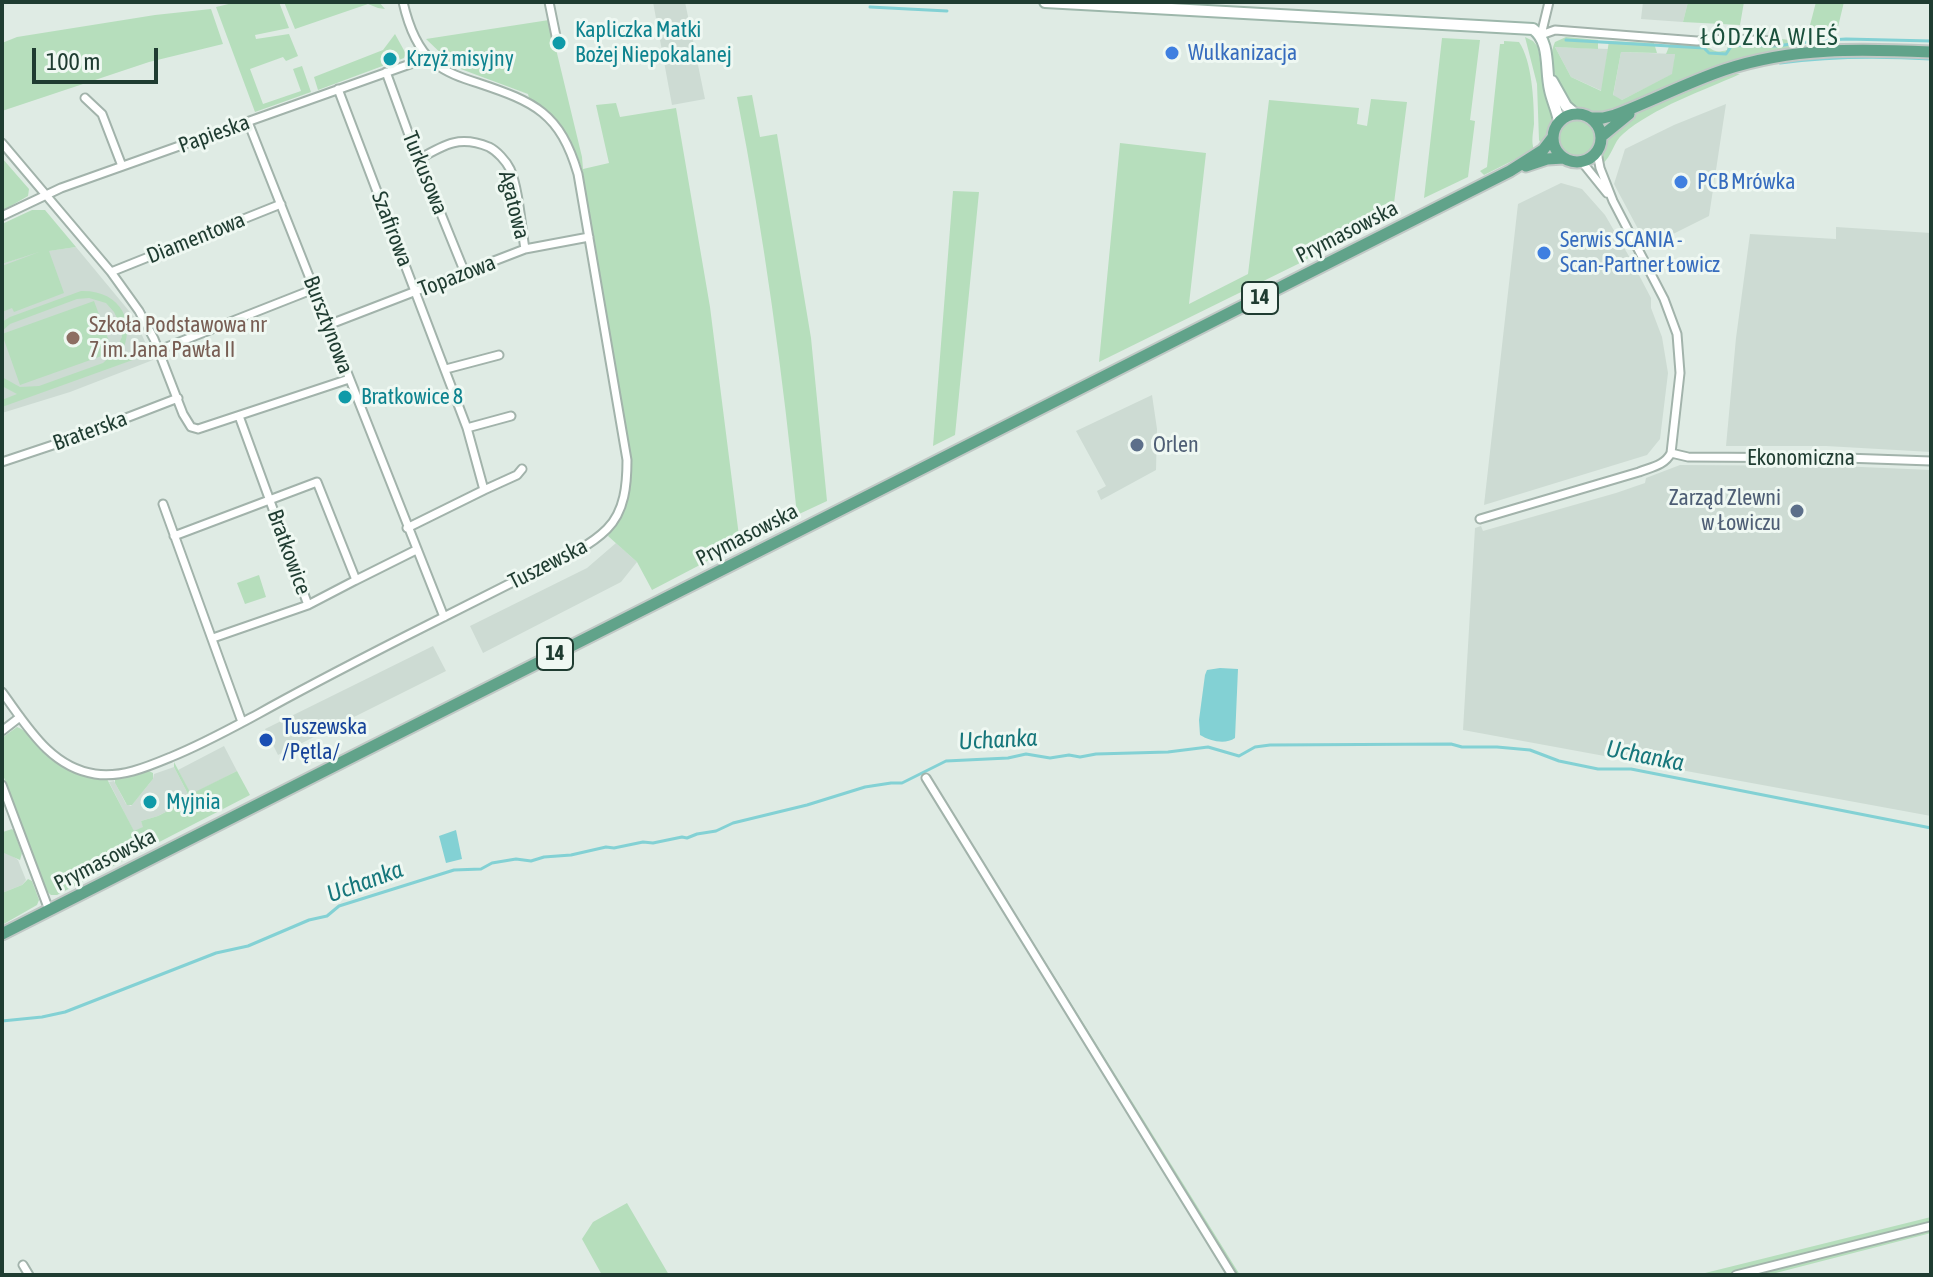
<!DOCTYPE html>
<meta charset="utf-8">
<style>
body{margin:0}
#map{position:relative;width:1933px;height:1277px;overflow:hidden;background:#dfebe4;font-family:"Asap Condensed",sans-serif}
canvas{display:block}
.frame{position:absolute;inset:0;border:4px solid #1f3c31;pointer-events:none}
.scale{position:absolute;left:32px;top:48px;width:126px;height:36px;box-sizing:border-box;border:4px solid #1f3c31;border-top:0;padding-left:10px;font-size:24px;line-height:28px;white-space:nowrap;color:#1f3c31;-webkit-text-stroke:6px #eff8f2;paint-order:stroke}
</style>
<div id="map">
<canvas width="1933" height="1277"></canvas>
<div class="frame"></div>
<div class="scale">100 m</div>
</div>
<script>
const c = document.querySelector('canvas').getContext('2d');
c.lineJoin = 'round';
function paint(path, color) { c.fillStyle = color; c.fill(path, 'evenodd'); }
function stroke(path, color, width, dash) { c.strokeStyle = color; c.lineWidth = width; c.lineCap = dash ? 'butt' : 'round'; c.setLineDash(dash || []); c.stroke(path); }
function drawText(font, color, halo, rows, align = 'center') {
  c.font = font + ' "Asap Condensed",sans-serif'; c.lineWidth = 6; c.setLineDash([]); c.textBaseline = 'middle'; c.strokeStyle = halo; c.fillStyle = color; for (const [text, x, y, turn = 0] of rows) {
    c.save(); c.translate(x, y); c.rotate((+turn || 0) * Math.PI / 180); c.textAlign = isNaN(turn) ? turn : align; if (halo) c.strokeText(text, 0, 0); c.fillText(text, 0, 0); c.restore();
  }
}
const built = new Path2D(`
 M653 2H685L705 99 672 105Z
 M1643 2H1688L1683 22 1641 19Z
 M1555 47 1608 49 1602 91 1571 77Z
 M1621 52 1675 54 1673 74 1622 100 1613 96Z
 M1726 104 1709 216 1653 244 1645 242 1614 184 1625 149 1674 125Z
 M1561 183 1582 189 1605 215 1630 258 1651 298V308L1662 337 1668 373 1660 439 1647 455 1484 505 1518 204Z
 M1836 227 1931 233V452L1826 446H1726L1736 338 1750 234 1836 239Z
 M76 247 134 317 153 360 70 392 2 413V264L34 253Z
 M1152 395 1157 429 1156 470 1101 500 1097 491 1106 486 1076 431Z
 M1680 465 1838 466 1931 470V816L1463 730 1475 528 1481 526 1483 531 1616 493 1645 483 1646 478Z
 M616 543 637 562 621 582 483 653 470 626 587 568Z
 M433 646 446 671 278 755 265 729Z
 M224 746 237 771 191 795 178 770Z
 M174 767 189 796V800L158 816 141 821 144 827 134 832 109 782 114 781 126 804 131 806 153 779 154 774Z
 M2 852 10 854 18 860 26 880 22 885 2 893Z`);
const green = new Path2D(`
 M237 2H279L289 28 255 35 256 39 289 34 298 56 286 61 283 57 250 69 263 104 301 91 293 69 302 66 311 92 255 112 216 7Z
 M284 2H379L385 9 378 8 368 4 295 29Z
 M1688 2H1744L1740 25 1683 22Z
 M1816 2H1844L1837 31 1809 29Z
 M211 9 223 44 149 62 2 111V43L17 37 155 15Z
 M549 20 582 157 583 169 609 163 596 105 616 103 620 117 676 108 710 307 740 544 652 590 637 562 608 536C625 515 631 492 632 464L582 169C572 139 557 114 529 98L528 94 450 65H445L448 60 426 39Z
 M395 34 406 54 404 58 318 90 314 77 383 50Z
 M1525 37 1533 41 1538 47 1543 76 1554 116 1547 137 1542 146 1539 140 1537 84Z
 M1566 37 1598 40V49L1555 47 1571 77 1601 91 1609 41 1654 43 1657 53 1621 52 1613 95 1622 100 1672 74 1675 54H1666L1670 44C1680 44 1693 42 1703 45 1714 49 1713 54 1727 50L1728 42 1778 44 1782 43V39L1802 42 1801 47 1757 54 1722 64 1698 73 1614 111 1595 114 1571 105C1560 87 1545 63 1555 42Z
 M1442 38 1480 40 1470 120 1475 121 1468 177 1424 198Z
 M1504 41 1519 42C1532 61 1534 101 1534 124 1533 134 1531 141 1534 150L1484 175 1480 171 1487 167 1500 44H1504Z
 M1735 74H1740C1703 91 1654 107 1623 134 1613 142 1612 157 1602 164 1601 157 1603 147 1606 140 1618 116 1708 78 1735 74Z
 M752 95 760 137 777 134 811 338 827 501 797 515C783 375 764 235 737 97Z
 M1371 99 1407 102 1393 211 1302 262 1099 362 1120 143 1206 153 1189 304 1248 274 1269 100 1359 108 1357 124 1367 126Z
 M1559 138a18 18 0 1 1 36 0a18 18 0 1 1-36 0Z
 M2 158 29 189 28 196 2 211Z
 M953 191 979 192 955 435 933 446Z
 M32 210H45L76 247 49 251 64 293 14 312 12 308 2 312V266L39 252 2 264V224Z
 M81 291C121 290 138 323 120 356L139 350 141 357 2 407V400L17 394 2 386V377L20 387 39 386 103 363 115 352 122 337 121 326 114 312 106 303 89 298 77 299 10 324 2 331V322L10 317Z
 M94 301 113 352 20 385 2 334Z
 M259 575 266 597 245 604 237 583Z
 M17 727C29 731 38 749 48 757 66 772 85 775 107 779L134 831 143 827 141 821 158 816 189 800V796L174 767V762L191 794 237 771 250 795 57 895H51L44 889 2 772V738Z
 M149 771 153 773V779L132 805H127L115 783V779L125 778Z
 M931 778 1240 1275H1228L924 781Z
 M12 829 14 831 22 853 20 860 2 852 3 832Z
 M28 879 32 881 39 900 37 905 2 925V893L22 885Z
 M627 1203 669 1275H602L582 1239 593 1222Z
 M1931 1217V1233L1768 1275H1697Z`);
const water = new Path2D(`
 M1220 668 1238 669 1235 738C1225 745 1210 741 1200 735L1199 720 1205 675 1207 670Z
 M456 830 462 859 446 863 439 836Z`);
const stream = new Path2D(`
 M870 7 947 11
 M1566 40 1704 48 1709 53 1726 54 1732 45 1776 46 1815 41 1846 39 1931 41
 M1780 63C1831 56 1880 56 1931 59
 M2 1021 42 1017 65 1012 216 953 248 946 309 920 327 916 339 906 454 870 481 869 492 863 516 859 531 861 544 857 571 855 606 847 614 848 643 842 653 843 682 837 687 838 697 834 716 831 733 823 807 805 865 787 891 783H902L946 761 1008 758 1026 754 1050 758 1069 755 1080 757 1096 754 1168 752 1208 747 1239 756 1255 747 1270 745 1451 744 1462 747H1497L1530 750 1559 761 1598 769H1631L1931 828`);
const street = new Path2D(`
 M549 2 558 46
 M1541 35 1555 30 1697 41 1728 39 1776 41
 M1541 35 1549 2
 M386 72 409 135 465 273
 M338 89 467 428 484 490 407 528
 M85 98 102 114 122 166
 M248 122 444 617
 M2 143 111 272 139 311 154 339 183 414 191 427 198 429 349 379
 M419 159C445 144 460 135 489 147 497 151 506 161 510 169 519 190 521 226 525 249
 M1582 162 1607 193
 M2 216 61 188 413 63 426 55
 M111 272 281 204
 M328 325 525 249 589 237
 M159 350 314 289
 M446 369 499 355
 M239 416 308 605
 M467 428 511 416
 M1671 453 1688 457 1845 458 1931 461
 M2 462 74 438 178 398
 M484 490 517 475 522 469
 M163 504 242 722
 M1480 519 1639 472C1652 467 1665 465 1671 453L1680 373 1677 334 1664 299 1613 201 1600 168 1597 152
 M174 536 317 482 356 580 308 605 213 638
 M356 580 416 550
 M2 692C27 726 50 767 95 774 121 778 147 767 171 757 201 745 230 729 258 714 306 687 355 662 404 637 443 617 483 597 523 577 551 563 585 551 607 529 625 511 627 484 627 460L578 174C560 113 535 102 478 83 462 78 447 73 433 62 416 47 408 24 403 2
 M2 731 20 717
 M926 778 1232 1275
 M2 785 49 910
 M23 1265 29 1275
 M1736 1275 1931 1226`);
const secondary = new Path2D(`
 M1045 2 1533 29C1551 42 1545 69 1550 90 1552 100 1557 110 1559 121
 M1552 81 1566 106 1574 113`);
const primary = new Path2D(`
 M1553 138a24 24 0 1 1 48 0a24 24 0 1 1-48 0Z
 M1592 118H1603L1615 115C1652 101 1686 83 1724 70 1793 47 1859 49 1931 52
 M1602 136 1629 114
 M1526 166 1547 159 1564 158
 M2 934 1510 171 1543 150 1553 137`);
const markers = [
 [559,43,8,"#0f9aa8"],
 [1172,53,8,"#3f7fe0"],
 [390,59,8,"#0f9aa8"],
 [1681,182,8,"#3f7fe0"],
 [1544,253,8,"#3f7fe0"],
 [73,338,8,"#8d6e63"],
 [345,397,8,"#0f9aa8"],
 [1137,445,8,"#5c6f8a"],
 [1797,511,8,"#5c6f8a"],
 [266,740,8,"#1a4fb4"],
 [150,802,8,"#0f9aa8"]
];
const shields = [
 [1260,298,36],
 [555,654,36]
];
const shieldNames = [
 ["14",1260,298],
 ["14",555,654]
];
const cultureNames = [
 ["Kapliczka Matki",575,30],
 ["Bożej Niepokalanej",575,55],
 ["Krzyż misyjny",406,59],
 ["Bratkowice 8",361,397],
 ["Myjnia",166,802]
];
const shopNames = [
 ["Wulkanizacja",1188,53],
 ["PCB Mrówka",1697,182],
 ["Serwis SCANIA -",1560,240],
 ["Scan-Partner Łowicz",1560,265]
];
const streetNames = [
 ["Papieska",214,134,-20],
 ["Turkusowa",425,173,68],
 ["Agatowa",514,205,76],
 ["Szafirowa",392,229,69],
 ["Prymasowska",1347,232,-27],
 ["Diamentowa",196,238,-22],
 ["Topazowa",457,276,-21],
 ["Bursztynowa",328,325,69],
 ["Braterska",90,431,-20],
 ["Ekonomiczna",1801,458],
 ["Prymasowska",747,535,-27],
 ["Bratkowice",289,552,70],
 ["Tuszewska",548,564,-27],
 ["Prymasowska",105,860,-27]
];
const educationNames = [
 ["Szkoła Podstawowa nr",89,325],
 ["7 im. Jana Pawła II",89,350]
];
const serviceNames = [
 ["Orlen",1153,445],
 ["Zarząd Zlewni",1781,498,"right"],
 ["w Łowiczu",1781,523,"right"]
];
const transitNames = [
 ["Tuszewska",282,727],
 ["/Pętla/",282,752]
];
const neighbourhoodNames = [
 ["ŁÓDZKA WIEŚ",1770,37]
];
const waterNames = [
 ["Uchanka",998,740,-3],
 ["Uchanka",1645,756,11],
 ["Uchanka",365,882,-20]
];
paint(built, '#cddbd3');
paint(green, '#b6debc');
paint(water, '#83d1d4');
stroke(stream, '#83d1d4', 3);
stroke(street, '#a2b3ab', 11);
stroke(secondary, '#9db7ab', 14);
stroke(primary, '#c0c8c5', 15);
stroke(street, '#fff', 7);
stroke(secondary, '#fff', 10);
stroke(primary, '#61a38a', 11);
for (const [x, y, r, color] of markers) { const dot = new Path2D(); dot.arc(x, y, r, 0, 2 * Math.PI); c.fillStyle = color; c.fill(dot); stroke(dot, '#eff8f2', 3); }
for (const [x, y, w] of shields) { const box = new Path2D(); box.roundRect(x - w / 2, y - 16, w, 32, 6); c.fillStyle = '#eff8f2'; c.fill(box); stroke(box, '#1f3c31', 2); }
drawText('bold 20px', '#1f3c31', null, shieldNames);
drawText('22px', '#0d838f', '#eff8f2', cultureNames, 'left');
drawText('22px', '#366cbe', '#eff8f2', shopNames, 'left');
drawText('22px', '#1f3c31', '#eff8f2', streetNames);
drawText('22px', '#785e54', '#eff8f2', educationNames, 'left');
drawText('22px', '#4e5e75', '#eff8f2', serviceNames, 'left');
drawText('22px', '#164399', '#eff8f2', transitNames, 'left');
c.letterSpacing = '2px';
drawText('24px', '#1a4f3b', '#eff8f2', neighbourhoodNames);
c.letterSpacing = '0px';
drawText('italic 24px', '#16767b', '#eff8f2', waterNames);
</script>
